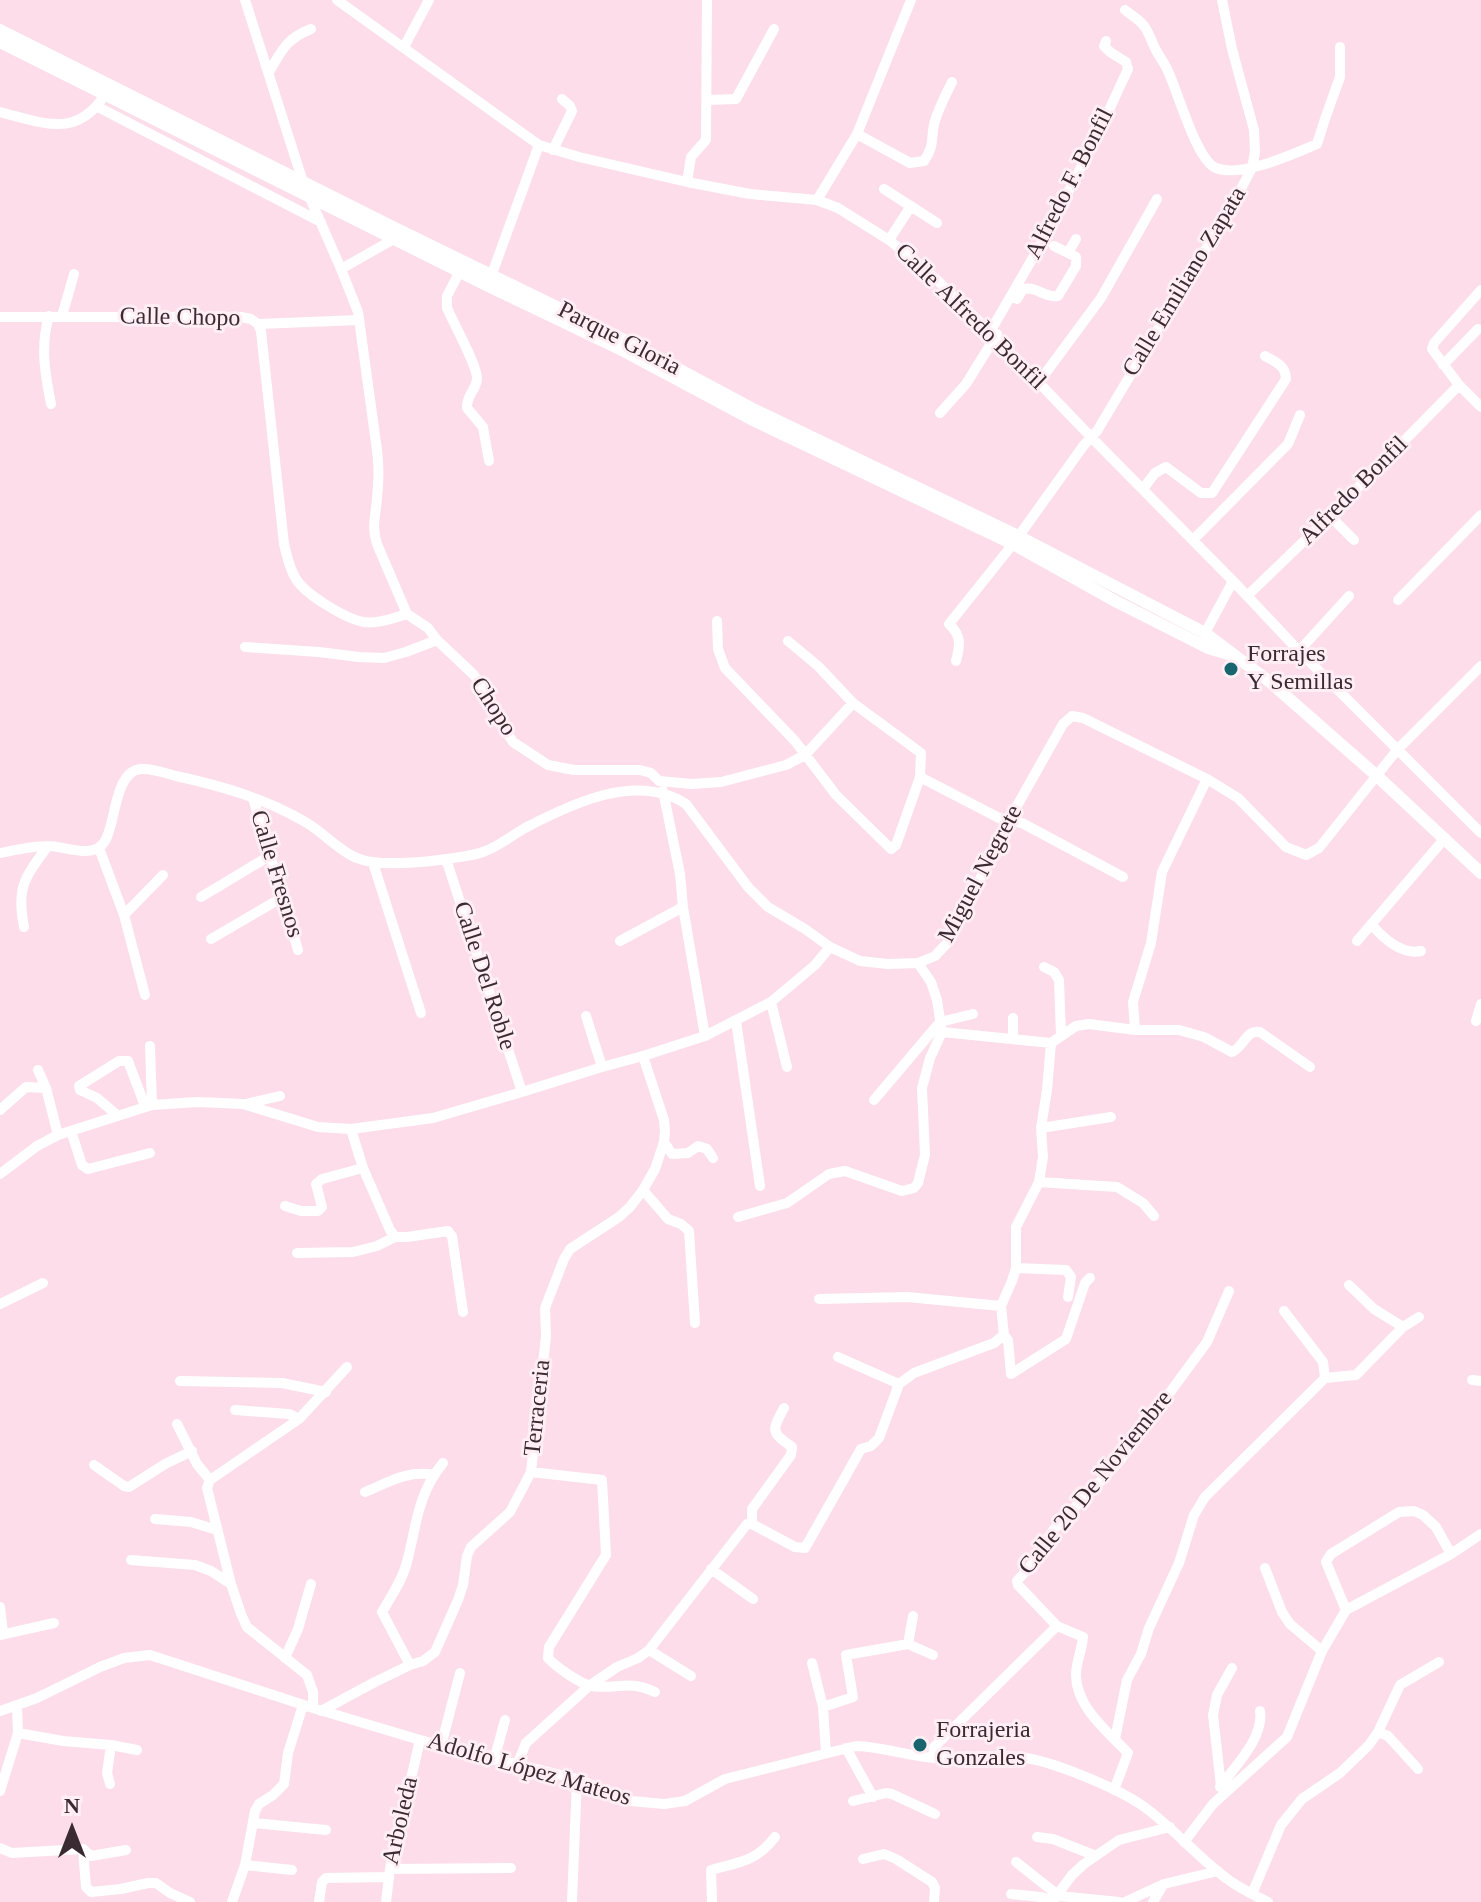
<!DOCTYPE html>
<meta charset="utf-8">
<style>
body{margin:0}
#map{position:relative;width:1481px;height:1902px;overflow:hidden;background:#fcdde9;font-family:"Times New Roman",serif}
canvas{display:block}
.north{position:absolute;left:32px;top:1790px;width:80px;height:80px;-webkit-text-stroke:6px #ffeff5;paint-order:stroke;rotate:0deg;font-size:22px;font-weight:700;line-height:32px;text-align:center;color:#392b31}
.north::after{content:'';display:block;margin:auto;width:28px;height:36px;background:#392b31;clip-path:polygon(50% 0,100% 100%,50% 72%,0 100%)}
</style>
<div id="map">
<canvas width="1481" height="1902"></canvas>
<div class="north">N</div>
</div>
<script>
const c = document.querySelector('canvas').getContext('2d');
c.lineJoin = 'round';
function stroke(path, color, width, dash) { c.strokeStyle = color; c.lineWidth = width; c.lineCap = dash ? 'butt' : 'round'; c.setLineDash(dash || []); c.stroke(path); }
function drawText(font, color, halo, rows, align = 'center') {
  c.font = font + ' "Times New Roman",serif'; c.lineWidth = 6; c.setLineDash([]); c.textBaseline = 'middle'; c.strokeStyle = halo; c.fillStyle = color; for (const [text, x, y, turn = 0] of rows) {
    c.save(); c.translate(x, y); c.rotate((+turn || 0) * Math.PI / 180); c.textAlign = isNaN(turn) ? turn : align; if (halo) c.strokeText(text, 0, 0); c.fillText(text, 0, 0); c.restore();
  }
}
const minor = new Path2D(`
 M245 0 303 182 341 269 358 312 377 450C379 466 379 481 377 497 376 516 371 525 377 544L407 614 428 628 437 640 474 675 483 688 503 727 513 742 548 765 574 770H640L651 773 659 781 692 784 721 782 786 765 805 755 853 703
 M337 0 539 145 579 157 687 182 750 194 817 200 838 208 889 240 936 279 995 337 1091 437 1233 581 1299 651 1481 833
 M1125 10C1131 15 1139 19 1144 26 1149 32 1151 41 1155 48 1158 55 1164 62 1167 69 1178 91 1196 160 1216 168 1241 178 1293 154 1317 144L1325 119 1340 77V47
 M404 47 429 0
 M269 72C282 50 286 39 311 29
 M707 100 736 99 774 29
 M96 106 321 222
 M0 112C47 124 80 140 109 88
 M857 134 910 163 924 161C934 147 931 141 934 124 938 109 945 96 952 82
 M553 150 572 111 570 106 562 99
 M687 182 691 157 706 140 707 0
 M884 189 937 223
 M817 200 857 134 911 0
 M889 240 911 206
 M1068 253 1076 239
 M341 269 394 239
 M460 271 447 296V308C453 322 478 367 477 379 476 390 466 396 467 408L483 427 489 461
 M489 282 539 145
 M1481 290 1434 343 1432 349 1459 385 1481 407
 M1017 299 1023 289C1037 286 1044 298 1058 296L1076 266V257L1054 246
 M49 316C40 346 45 374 51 404
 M62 316 74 274
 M0 317H241L251 319 258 324 359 320
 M258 324 261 331 284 544C287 556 289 568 296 579 306 595 346 619 364 622 379 624 393 618 407 614
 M990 332 1046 235 1097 136 1128 69 1126 62 1110 52 1104 46 1106 41
 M1443 365 1478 329
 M1039 382 1101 298 1157 199
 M940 413 966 384 997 334
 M1143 489 1155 473 1166 467 1201 493H1212L1286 379C1286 366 1276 362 1265 356
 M1330 516 1354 540
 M1193 540 1288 444 1300 415
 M1247 596 1330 516 1459 385
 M1398 600 1481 515
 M717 621 718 649 725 668 795 741 836 795 891 849 896 845 920 777 921 753 853 703 818 666 788 641
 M1205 633 1233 581
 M245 647 319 652 359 657 384 658 406 652 437 640
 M1299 651 1349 596
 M956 661C960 645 962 636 949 624L1013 544 1084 445 1097 431 1235 200 1252 168 1255 152 1254 130 1232 49 1222 0
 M920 777 1001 819 1022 823 1123 877
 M663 791 680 874 683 907 705 1036
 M253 798 298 950
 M99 848 124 915 145 995
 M0 853C15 850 33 846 48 846 65 846 94 860 105 841 116 824 114 771 141 769 152 768 165 773 176 776 222 786 267 799 307 823 324 833 339 851 357 858 377 867 425 862 447 859 458 857 472 856 483 852 498 847 511 836 525 828 571 804 636 772 686 804L748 887 768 907 805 929 830 947 860 961 888 964 918 963 935 956 950 940 1009 820 1063 724 1072 716 1083 718 1207 779 1238 798 1286 847 1306 855 1319 848 1397 750 1481 666
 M446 859 522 1092
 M373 863 421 1013
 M201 897 271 855
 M124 915 163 875
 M1371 924C1383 938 1402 955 1421 951
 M24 927C16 887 25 877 48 846
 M211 939 283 897
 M620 941 683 907
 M1357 941 1445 838
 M1044 967 1054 972 1059 980 1061 1036
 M771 1002 787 1067
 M586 1016 602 1067
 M1013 1018V1039
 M736 1021 760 1186
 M1476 1021 1481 1004
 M1135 1030 1133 1002 1151 943 1162 872 1207 779
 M942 1032 1051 1043 1076 1026 1089 1024 1135 1030H1179L1204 1037 1232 1052C1244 1047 1246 1029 1260 1032L1310 1067
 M150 1046 152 1105
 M38 1070 46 1088 58 1135
 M874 1100 940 1022 973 1014
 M245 1104 280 1096
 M0 1110 26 1087 46 1088
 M117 1115 97 1098 80 1090 79 1086 119 1061H128L145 1106
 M1041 1128 1111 1117
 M351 1129 363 1168 390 1230 395 1237
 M71 1131 82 1165 88 1169 150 1153
 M664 1142 672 1154 688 1153 698 1146 707 1149 713 1158
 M0 1174 37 1146 58 1135 152 1105 198 1102 243 1104 318 1127 351 1129 433 1118 522 1092 602 1067 643 1056 705 1036 771 1002 815 965 830 947
 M1039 1182 1117 1187 1143 1203 1154 1216
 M643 1190 668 1219 681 1224 689 1231 695 1323
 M285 1206 301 1211H318L322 1207 316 1184 322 1179 363 1168
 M738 1217 787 1203 829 1174 845 1171 902 1191 914 1188 918 1183 925 1155 922 1088 930 1058 942 1032 937 1000 931 982 918 963
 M297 1253 353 1252 377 1246 395 1237H407L448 1231 452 1236 463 1312
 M1016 1268 1066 1270 1071 1277 1068 1297
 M1349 1285 1374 1309 1403 1327
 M819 1299 907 1297 1001 1306
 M0 1304 43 1283
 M1284 1311 1323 1362 1325 1378
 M1004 1335 1008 1340 1011 1374 1066 1339 1085 1283 1090 1278
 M838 1357 899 1384
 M1472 1380 1481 1381
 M180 1381 282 1383 326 1392
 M235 1410 289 1414 299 1419
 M177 1424 197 1464 210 1480
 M94 1465 124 1486 129 1487 165 1464 192 1451
 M531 1472 602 1480 606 1555 549 1647 548 1658C556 1667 579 1683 591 1686 616 1690 628 1679 655 1692
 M365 1492C389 1482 408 1470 434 1475
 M155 1519 191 1522 217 1530
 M752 1524V1509L791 1455 792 1447C770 1432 772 1430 784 1408
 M131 1560 195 1565 211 1571 231 1584
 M1265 1568 1282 1612 1290 1624 1322 1651
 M711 1569 753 1599
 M0 1607 3 1633
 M1346 1610 1326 1562 1331 1554 1399 1512 1414 1511 1423 1515 1436 1527 1451 1554
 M0 1635 54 1623
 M908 1644 933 1655
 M649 1650 691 1676
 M285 1658 298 1629 311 1584
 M812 1663 823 1707 826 1753
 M410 1665 382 1612C391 1597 403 1579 407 1562 417 1524 417 1495 443 1463
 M823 1707 853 1697 846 1655 908 1644 913 1616
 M313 1708V1692L307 1675 247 1627 241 1614 231 1584 207 1488 210 1480 299 1419 347 1367
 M0 1711 37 1698 100 1667 124 1658 150 1655 313 1708 420 1740 577 1779 631 1801 664 1804 685 1801 725 1779 856 1746C884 1747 908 1756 934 1758 962 1760 991 1754 1019 1757 1051 1760 1117 1788 1143 1806 1174 1828 1199 1859 1230 1881 1242 1889 1255 1896 1268 1902
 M321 1711 375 1682 410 1665 423 1661 435 1652 458 1600 463 1585 467 1556 471 1547 510 1512 531 1472 546 1336 545 1308 564 1259 570 1249 619 1217 630 1207 643 1190 655 1169 664 1142 665 1131 664 1120 643 1056
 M1378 1732 1388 1736 1418 1769
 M18 1733 63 1741 111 1745 137 1750
 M1115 1739 1127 1680 1141 1654 1149 1628 1179 1563 1194 1515 1205 1497 1325 1378 1356 1375 1403 1327 1419 1317
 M441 1746 460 1673
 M846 1748 873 1797
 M933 1758 934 1747 1057 1626
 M494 1760 505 1720
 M517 1765 526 1743 589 1686 617 1667 638 1658 649 1650 747 1524H752L795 1547 805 1548 861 1449 871 1446 879 1438 899 1384 914 1373 994 1343 1004 1335 1001 1306 1012 1281 1016 1268V1227L1039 1182 1043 1157 1041 1128 1047 1090 1051 1043
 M110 1784 107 1773 111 1745
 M1221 1786 1213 1715 1217 1695 1232 1668
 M1220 1787C1235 1766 1264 1738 1260 1711
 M1114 1790 1128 1753C1107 1731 1076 1707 1076 1675 1076 1662 1082 1650 1083 1637L1057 1626 1018 1585 1017 1581 1042 1553 1047 1539 1054 1529 1118 1463 1207 1342 1229 1291
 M0 1791 18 1733 17 1706
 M853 1801 886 1793 892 1794 935 1814
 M254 1823 326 1830
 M1037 1837 1053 1839 1096 1856
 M1184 1842 1213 1804 1287 1737 1322 1651 1346 1610 1451 1554 1481 1534
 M0 1848 12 1853 83 1849 91 1856 126 1850
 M83 1849 86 1887 91 1892 121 1889 148 1883H156L170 1893 190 1902
 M863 1859 884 1854 896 1859 932 1882 935 1888 934 1902
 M1016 1862 1059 1896 1119 1902
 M245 1865 292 1870
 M390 1869 511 1868
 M1011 1894 1041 1897 1053 1901
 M1252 1894 1281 1825 1302 1799 1340 1773 1369 1745 1378 1732 1400 1685 1439 1662
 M232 1902 245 1865 255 1811 259 1804 273 1795 284 1784 288 1753 303 1705
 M319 1902 322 1882 326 1878 388 1877
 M386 1902 390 1869 420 1740
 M572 1902 577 1779
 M712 1902 711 1870C739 1862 756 1862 775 1837
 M1052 1902 1072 1875 1084 1864 1119 1840 1170 1827
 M1125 1902 1164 1884 1218 1871
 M1153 1902 1163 1885`);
const major = new Path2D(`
 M0 30 393 227 624 340 755 410 1018 536 1205 633 1270 682 1377 776 1481 873
 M0 42 488 286 620 349 751 419 1013 544 1117 602 1208 648 1228 654`);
const markers = [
 [1231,669,8,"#18646f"],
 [920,1745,8,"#18646f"]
];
const streetNames = [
 ["Alfredo F. Bonfil",1070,184,-63],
 ["Calle Emiliano Zapata",1185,282,-59],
 ["Calle Alfredo Bonfil",970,317,44],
 ["Calle Chopo",180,318,1],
 ["Parque Gloria",619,339,27],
 ["Alfredo Bonfil",1354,491,-45],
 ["Chopo",493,707,57],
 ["Calle Fresnos",276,874,73],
 ["Miguel Negrete",981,874,-62],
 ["Calle Del Roble",484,976,72],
 ["Terraceria",538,1408,-84],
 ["Calle 20 De Noviembre",1096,1483,-51],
 ["Adolfo López Mateos",529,1770,16],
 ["Arboleda",401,1821,-77]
];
const poiNames = [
 ["Forrajes",1247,655],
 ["Y Semillas",1247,683],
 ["Forrajeria",936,1731],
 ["Gonzales",936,1759]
];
stroke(minor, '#fff', 10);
stroke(major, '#fff', 12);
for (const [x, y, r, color] of markers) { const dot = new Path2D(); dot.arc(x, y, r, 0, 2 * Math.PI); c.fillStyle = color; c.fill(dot); stroke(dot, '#ffeff5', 3); }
drawText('24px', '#392b31', '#ffeff5', streetNames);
drawText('24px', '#392b31', '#ffeff5', poiNames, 'left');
</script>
